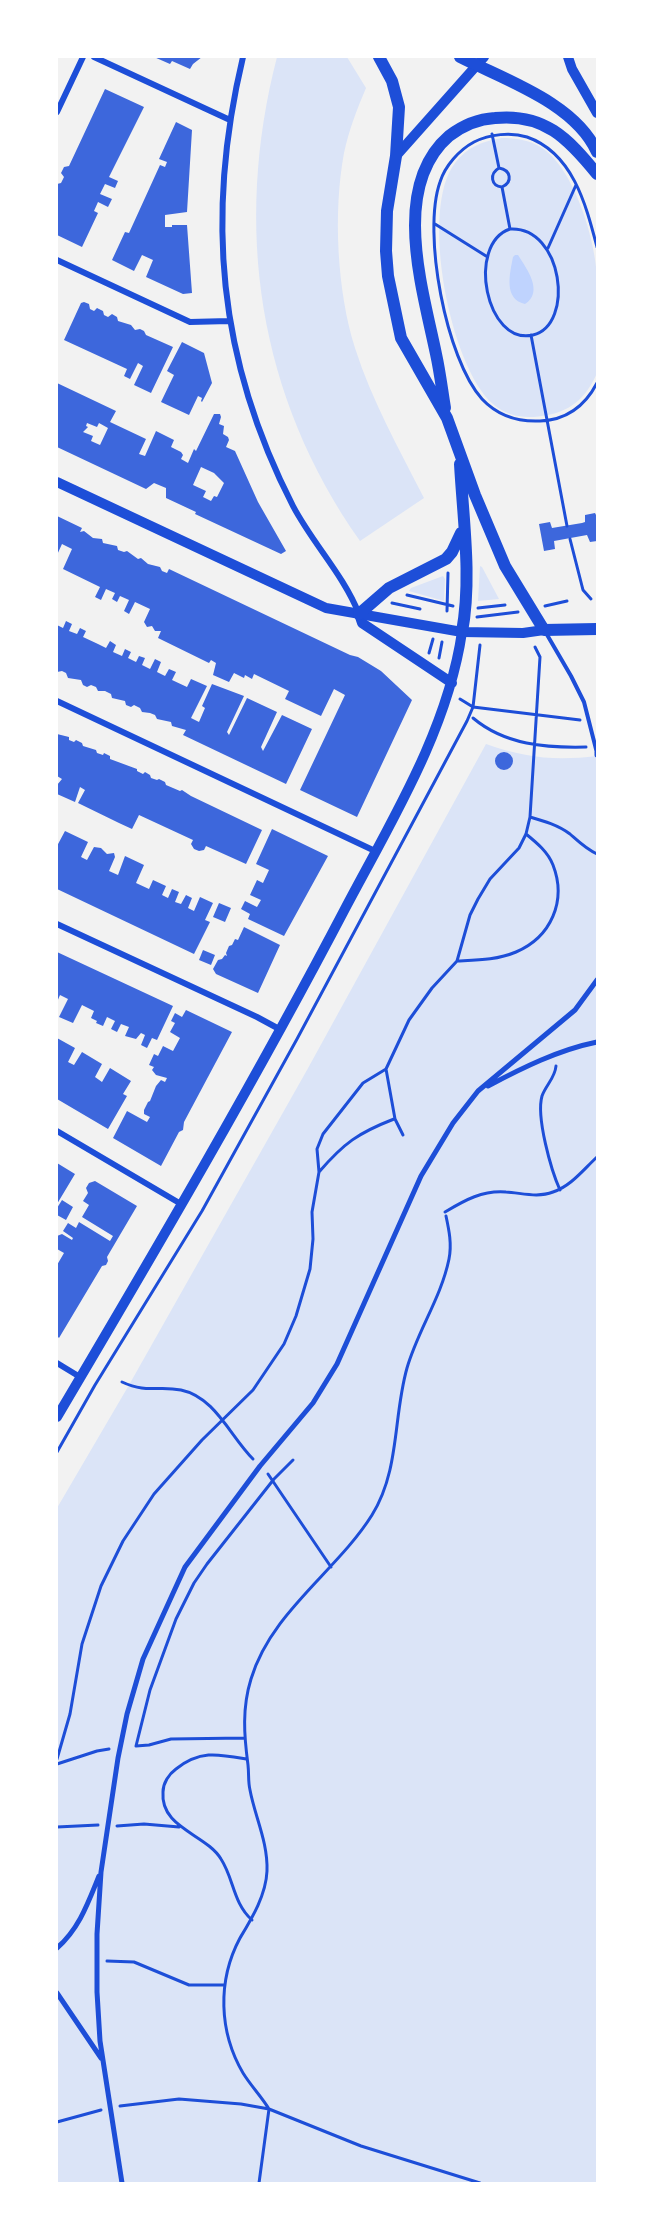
<!DOCTYPE html>
<style>
body{margin:0}
#map{position:relative;width:654px;height:2240px;overflow:hidden;background:#f2f2f2;font-family:"Roboto Condensed",sans-serif}
canvas{display:block}
.frame{position:absolute;inset:0;border:58px solid #fff;pointer-events:none}
</style>
<div id="map">
<canvas width="654" height="2240"></canvas>
<div class="frame"></div>
</div>
<script>
const c = document.querySelector('canvas').getContext('2d');
c.lineJoin = 'round';
function paint(path, color) { c.fillStyle = color; c.fill(path, 'evenodd'); }
function stroke(path, color, width, dash) { c.strokeStyle = color; c.lineWidth = width; c.lineCap = dash ? 'butt' : 'round'; c.setLineDash(dash || []); c.stroke(path); }
const green = new Path2D(`
 M277 57H347L366 88C357 109 349 130 344 153 333 212 337 291 355 348 372 401 399 449 424 498L360 541C258 396 233 227 277 57Z
 M502 138C515 138 530 140 542 148 574 169 595 238 597 276 599 308 597 341 597 373 587 396 573 410 548 415 528 419 509 418 493 404 450 367 419 209 455 163 467 147 483 141 502 138Z
 M480 566 482 567 499 599 478 601Z
 M443 576 445 579 444 601 409 591 411 588Z
 M486 744C526 758 555 761 597 756V2183H57V1508L129 1385 307 1070Z`);
const water = new Path2D(`
 M515 255H518C527 269 544 292 525 304 503 299 510 273 513 257Z`);
const building = new Path2D(`
 M154 57H202L193 64 190 69 172 61 170 64Z
 M105 89 144 107 109 177 118 181 115 188 105 184 100 194 112 199 108 207 98 202 94 211 98 213 82 247 57 235V184L61 183 64 177 61 173 64 167 69 166Z
 M176 122 192 130 187 212 165 215V227H172V225H187L192 293 183 294 146 277 153 260 142 255 134 271 112 260 125 232 129 233 160 165 165 167 167 162 159 159Z
 M84 302 89 304 90 309 94 311 97 308 103 311 104 315 108 317 112 314 117 317 118 321 131 325 135 330 140 329 144 331 146 335 173 347 151 393 134 385 143 366 138 363 130 379 124 376 127 369 64 340 81 303Z
 M182 342 204 353 212 383 202 402 201 401 202 398 198 396 189 415 161 402 174 375 167 371Z
 M57 383 116 411 110 422 146 439 139 454 145 456 156 431 174 440 171 447 181 452 183 455 181 459 188 463 194 449 196 451 214 414H220L221 417 219 424 224 426 223 434 228 437 229 440 226 447 235 451 258 502 286 551 281 554 195 514 196 512 166 498V488L154 483 146 489 57 447ZM87 423 97 427 99 423 108 428 100 445 91 441 93 436 83 432 88 427 86 426ZM201 467 214 473 224 483 217 497 214 496 211 501 203 497 206 491 193 485Z
 M595 513 597 517V541L590 542 587 535 554 541 555 549 544 551 539 524 550 522 552 528 582 523 585 522V515Z
 M57 516 82 528 80 532 84 531 93 538 102 539 103 543 117 546 118 550 124 552 127 551 138 559 141 558 148 564 160 567 162 571 167 573 169 569 350 655 358 657 381 671 412 700 357 817 300 790 345 695 334 689 321 716 285 699 289 691 254 674 252 679 245 675 244 678 234 673 229 682 213 675 216 663 211 660 209 663 158 638 161 631H155L152 626 147 627 144 622 150 609 135 602 129 614 124 611 129 600 120 596 117 602 112 599 115 593 106 589 101 600 95 597 100 587 63 569 72 549 62 544 57 555Z
 M66 621 72 624 69 631 77 634 80 628 86 631 83 637 98 644 106 648 110 641 116 645 113 652 122 656 125 649 131 652 128 658 136 662 139 656 145 658 142 665 150 669 155 659 161 662 157 672 165 676 169 669 176 672 172 680 187 687 191 679 207 686 191 718 199 722 205 708 202 706 212 684 244 696 227 732 229 735 247 698 277 712 261 747 263 751 282 715 312 729 286 784 183 735 186 730 172 726 171 722 157 719 155 715 150 713 142 712 140 708 134 705 131 707 126 705 125 701 112 698 111 694 105 691H98L96 687 91 685 87 687 83 685 81 680 68 678 66 673 62 671 57 672V625L63 628Z
 M57 734 69 737V740L74 742 76 740 82 743 83 746 96 750 97 753 103 755 104 753 110 756V759L137 769V771L143 774 145 772 150 775 151 778 157 780 159 779 165 782 166 785 180 791 182 790 191 796 262 830 246 864 206 846 204 850 199 851 194 849 191 844 193 840 139 815 132 829 119 823 78 803 85 790 80 787 75 802 57 794V785L62 779 57 776Z
 M495 761a9 9 0 1 1 18 0a9 9 0 1 1-18 0Z
 M272 829 328 856 284 936 248 919 250 914 241 909 245 901 257 907 261 900 250 895 257 880 263 883 269 870 256 864Z
 M65 831 88 842 81 857 87 860 94 847 101 848 107 854 114 853 115 857 109 871 118 875 125 856 144 865 136 883 149 889 153 880 166 886 162 895 168 898 172 889 179 892 175 902 181 904 186 895 192 898 188 908 194 911 200 897 213 903 205 920 210 922 194 954 57 889V846Z
 M219 903 231 908 225 922 213 917Z
 M244 927 280 945 258 993 216 974 213 969 218 960 222 959 225 955 227 956 226 953 229 946 232 945 235 939 238 940Z
 M203 950 215 955 211 965 199 960Z
 M57 952 173 1006 157 1040 152 1038 147 1048 141 1045 145 1035 141 1033 136 1039 125 1036 129 1027 121 1024 117 1032 111 1029 115 1021 107 1017 103 1026 96 1023 97 1021 91 1018 94 1011 82 1005 73 1023 59 1017 68 999 60 995 57 1002Z
 M186 1010 232 1032 184 1122 183 1130 179 1132 161 1166 113 1138 127 1111 147 1122 150 1117 144 1114V1110L148 1102 150 1101 156 1086 161 1080 165 1082 167 1078 156 1075 152 1070 154 1067 149 1065 154 1054 158 1056 163 1046 173 1051 180 1038 170 1032 175 1023 171 1021 175 1013 182 1017Z
 M57 1038 75 1048 68 1062 74 1065 82 1052 102 1064 95 1077 102 1082 110 1068 131 1081 123 1094 127 1096 108 1129 57 1099Z
 M57 1163 75 1174 57 1204Z
 M95 1181 137 1206 107 1257 108 1261 106 1265 102 1266 59 1338 57 1336V1265L64 1253 57 1249V1236L62 1234 72 1240 73 1238 63 1231 68 1223 76 1228 79 1222 110 1241 113 1236 82 1217 89 1205 83 1201 88 1193 86 1188 89 1183Z
 M62 1200 73 1207 66 1220 57 1215V1208Z`);
const path = new Path2D(`
 M492 134 499 168C489 174 491 186 502 187
 M499 168C511 170 513 182 502 187L510 229
 M435 224 486 256
 M510 229C563 226 575 325 533 335 486 346 466 244 510 229Z
 M597 247C586 205 573 153 527 137 511 132 490 134 474 142 459 150 445 166 440 182 422 233 446 359 482 399 497 415 518 422 540 421 566 420 585 406 597 383
 M548 248 576 185
 M531 335 567 526
 M570 539 583 590 591 599
 M407 595 453 606
 M392 603 420 609
 M545 606 567 601
 M478 608 505 605
 M447 611 448 573
 M477 617 518 612
 M480 645 473 707 580 720
 M429 653 433 639
 M439 658 442 642
 M473 718C505 745 546 748 586 747
 M530 817C544 821 558 825 570 834 579 842 586 849 597 854
 M457 961C477 960 497 960 516 952 551 937 567 901 553 865 548 852 537 843 526 834
 M556 1066C555 1078 546 1085 542 1096 536 1117 551 1170 560 1190
 M403 1135 395 1119 386 1069 409 1020 432 988 457 961 470 915 478 899 490 879 519 848 526 834 530 817 540 657 535 647
 M319 1172C344 1143 358 1133 394 1119
 M445 1212C465 1200 483 1190 506 1192 522 1193 538 1198 553 1192 571 1186 583 1170 597 1157
 M122 1382C148 1394 157 1385 181 1390 215 1397 230 1436 253 1459
 M57 1452 95 1385 202 1211 297 1039 467 721 473 707 460 699
 M268 1474 331 1567
 M136 1746 150 1690 176 1619 194 1583 207 1564 274 1479 293 1460
 M136 1746 149 1745 171 1739 244 1738
 M57 1759 70 1714 82 1644 101 1586 123 1541 154 1494 202 1440 253 1390 284 1344 296 1316 310 1269 313 1239 312 1212 319 1172 317 1149 323 1134 363 1083 386 1069
 M246 1759C218 1754 200 1750 176 1769 169 1774 163 1783 163 1792 160 1828 206 1834 221 1859 234 1879 233 1903 252 1920
 M57 1764 97 1751 109 1749
 M117 1826 144 1824 179 1827
 M57 1827 98 1825
 M107 1961 134 1962 189 1985H224
 M120 2106 179 2099 241 2104 269 2109 361 2146 480 2183
 M57 2122 101 2110
 M259 2183 269 2109C261 2096 251 2086 243 2073 219 2032 217 1981 240 1938 252 1918 266 1895 267 1871 268 1842 255 1817 250 1790 248 1782 249 1774 248 1765 244 1735 242 1708 251 1679 271 1612 337 1571 372 1515 400 1470 393 1417 407 1368 418 1330 441 1298 449 1259 452 1244 449 1230 446 1216`);
const service = new Path2D(`
 M546 633 571 676 584 702 597 753`);
const pedestrian = new Path2D(`
 M597 753V755
 M488 1086C522 1068 558 1050 597 1042
 M57 1948C79 1929 88 1903 99 1876
 M57 1993 101 2058
 M122 2183 100 2041 97 1992V1934L101 1872 118 1758 127 1714 143 1659 185 1567 260 1466 313 1403 337 1364 421 1176 453 1123 478 1091 575 1010 597 980`);
const minor = new Path2D(`
 M94 57 230 120
 M243 57C205 216 218 360 293 506 313 544 343 574 359 614
 M57 112 83 57
 M57 260 190 322 229 321
 M57 701 375 851
 M57 924 257 1017 281 1030
 M57 1131 181 1204
 M57 1363 80 1377`);
const tertiary = new Path2D(`
 M359 614 362 623 452 683
 M57 1417C157 1248 256 1079 347 905 392 820 448 729 462 632`);
const secondary = new Path2D(`
 M568 57 572 69 597 113
 M396 156 484 57
 M57 482 326 608 462 632 523 633 544 630`);
const primary = new Path2D(`
 M379 57 392 81 399 107 396 156 387 211 386 251 388 276 401 338 447 418 475 495 505 566 544 630 597 629
 M460 57C505 80 575 103 597 152
 M445 408C442 390 440 372 436 354 423 290 390 187 449 136 462 126 478 119 495 118 544 113 568 138 597 174
 M460 464C463 519 472 578 462 632
 M359 614 389 588 446 559 452 552 461 533`);
paint(green, '#dbe4f7');
paint(water, '#bfd3fe');
paint(building, '#3d67dc');
stroke(path, '#1d4ed8', 3);
stroke(service, '#1d4ed8', 4);
stroke(pedestrian, '#1d4ed8', 5);
stroke(minor, '#1d4ed8', 6);
stroke(tertiary, '#1d4ed8', 10);
stroke(secondary, '#1d4ed8', 10);
stroke(primary, '#1d4ed8', 12);
</script>
